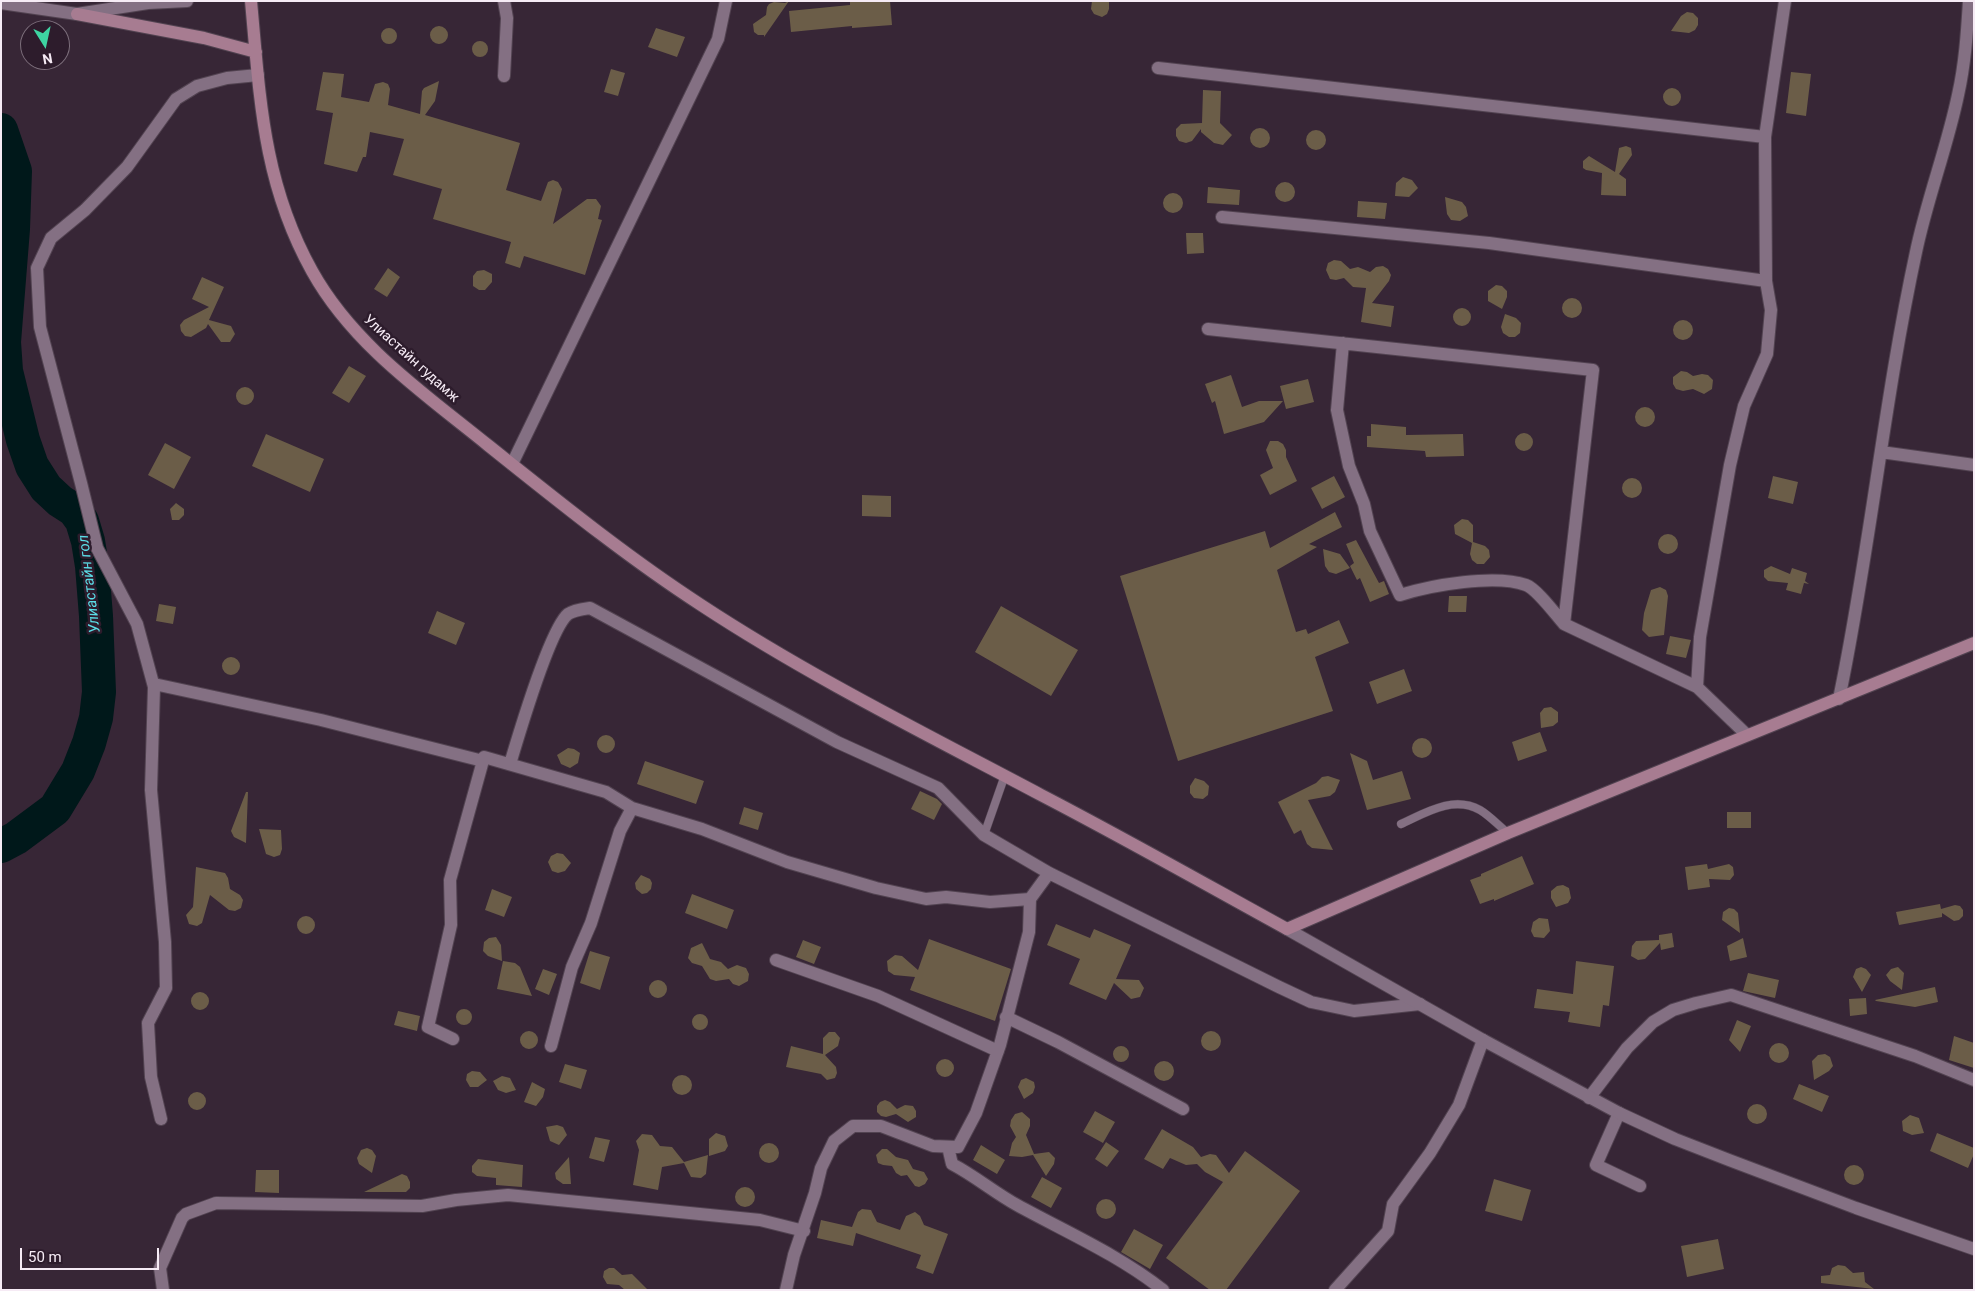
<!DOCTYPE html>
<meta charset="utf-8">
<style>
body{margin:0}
#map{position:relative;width:1975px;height:1291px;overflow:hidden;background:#372636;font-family:Roboto,sans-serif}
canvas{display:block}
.frame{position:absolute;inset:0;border:2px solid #f6ebf5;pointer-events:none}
.north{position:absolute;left:20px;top:20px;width:50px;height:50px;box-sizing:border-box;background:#2d1c2c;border:1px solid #7d6f7c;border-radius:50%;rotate:170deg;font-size:14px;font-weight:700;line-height:20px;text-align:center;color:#f6ebf5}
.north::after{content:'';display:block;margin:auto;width:18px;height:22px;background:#3ed4a2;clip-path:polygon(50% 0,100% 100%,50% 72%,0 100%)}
.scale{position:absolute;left:20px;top:1248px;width:139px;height:22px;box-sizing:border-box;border:2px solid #f6ebf5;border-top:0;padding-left:6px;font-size:15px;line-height:18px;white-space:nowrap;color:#f6ebf5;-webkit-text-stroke:4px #2d1c2c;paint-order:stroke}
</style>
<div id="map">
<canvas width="1975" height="1291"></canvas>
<div class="frame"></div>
<div class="north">N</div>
<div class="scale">50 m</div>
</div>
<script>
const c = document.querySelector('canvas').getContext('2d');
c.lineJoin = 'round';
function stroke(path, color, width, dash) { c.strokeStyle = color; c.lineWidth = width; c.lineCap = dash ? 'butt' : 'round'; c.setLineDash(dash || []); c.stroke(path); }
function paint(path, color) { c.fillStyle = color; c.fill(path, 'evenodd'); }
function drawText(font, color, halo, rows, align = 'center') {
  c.font = font + ' Roboto,sans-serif'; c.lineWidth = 5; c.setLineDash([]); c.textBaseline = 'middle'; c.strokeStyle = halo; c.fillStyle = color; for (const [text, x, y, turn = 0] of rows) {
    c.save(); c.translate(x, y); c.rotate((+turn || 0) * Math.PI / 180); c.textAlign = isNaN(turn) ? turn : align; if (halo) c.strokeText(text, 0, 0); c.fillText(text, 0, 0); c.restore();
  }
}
const river = new Path2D(`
 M1 130 15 171 13 229 4 342 6 371 23 440 32 466 46 488 60 501 74 510 82 521 88 541 92 566 96 616 99 692 96 718 89 743 78 771 55 809 16 838 1 846`);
const building = new Path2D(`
 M789 1 764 37V35H758L754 32 753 24 766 15 767 7 769 4 774 2 785 3Z
 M850 1H890L892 25 852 28V26L791 32 789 11 850 5Z
 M1092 1H1109V9L1107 14 1102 17 1094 14 1091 9Z
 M1687 12 1693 13 1698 18V25L1695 30 1689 33 1671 31 1681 16Z
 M430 35a9 9 0 1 1 18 0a9 9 0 1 1-18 0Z
 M656 28 685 37 677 57 648 47Z
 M381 36a8 8 0 1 1 16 0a8 8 0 1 1-16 0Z
 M472 49a8 8 0 1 1 16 0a8 8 0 1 1-16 0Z
 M611 69 625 73 618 96 604 92Z
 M323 72 344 74 341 97 369 102 375 84 383 82 388 84 390 89 388 105 420 114 422 91 424 88 439 81 435 101 425 115 520 143 506 190 541 201 548 182 553 180 558 182 562 189 553 224 587 199H596L601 206 598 219 602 220 585 275 524 256 520 268 505 263 511 242 433 219 442 189 393 175 404 139 370 132 366 157H363L357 172 324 164 333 113 316 110Z
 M1791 72 1811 74 1806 116 1786 113Z
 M1663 97a9 9 0 1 1 18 0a9 9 0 1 1-18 0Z
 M1203 90 1221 91 1220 123 1232 135 1223 145 1214 143 1201 132V129L1192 141 1186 143 1179 141 1176 136V129L1181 124 1202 123Z
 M1250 138a10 10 0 1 1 20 0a10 10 0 1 1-20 0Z
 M1306 140a10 10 0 1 1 20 0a10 10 0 1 1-20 0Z
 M1626 146 1631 148 1632 155 1619 174 1626 179V196L1601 195 1602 173 1586 170 1583 168V161L1589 156 1615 172 1619 148Z
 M1403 177 1412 180 1418 188 1409 197 1395 196 1396 183Z
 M1275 192a10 10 0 1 1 20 0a10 10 0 1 1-20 0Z
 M1208 187 1240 190 1239 205 1207 203Z
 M1163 203a10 10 0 1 1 20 0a10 10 0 1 1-20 0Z
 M1445 197 1462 202 1466 207 1468 216 1460 221 1451 220 1447 214Z
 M1358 201 1387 203 1385 219 1357 217Z
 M1186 233H1203L1204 253 1187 254Z
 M1334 260 1341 261 1350 269 1358 267 1370 272 1376 267 1383 266 1388 269 1391 275 1389 281 1372 303 1394 306 1391 327 1361 322 1366 288 1353 287 1344 278 1336 280 1330 279 1326 270 1328 263Z
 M388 268 400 277 387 297 374 289Z
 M484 270 492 274V282L485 290H479L473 286V276L477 271Z
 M202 277 224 287 209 320 231 326 235 334 230 342H221L208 324 206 328 191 337 185 336 181 331 180 325 184 320 209 307 192 299Z
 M1496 285 1502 286 1507 291V297L1502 309 1488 301V291Z
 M1562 308a10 10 0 1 1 20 0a10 10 0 1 1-20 0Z
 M1453 317a9 9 0 1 1 18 0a9 9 0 1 1-18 0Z
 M1505 314 1516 318 1521 323 1520 333 1515 337H1509L1503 333 1501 327Z
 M1673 330a10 10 0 1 1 20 0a10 10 0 1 1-20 0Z
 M349 366 366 376 349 403 332 393Z
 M1681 371 1687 372 1693 376 1702 374 1708 375 1713 380 1712 389 1704 394 1693 389 1683 391 1676 389 1673 384V377Z
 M1231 375 1242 407 1259 401H1283L1264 422 1224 434 1215 401 1212 403 1205 384Z
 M1308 379 1314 402 1286 409 1280 386Z
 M236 396a9 9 0 1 1 18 0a9 9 0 1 1-18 0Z
 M1635 417a10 10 0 1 1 20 0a10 10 0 1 1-20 0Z
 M1371 424 1406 427V435L1463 434 1464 456 1426 457 1425 451 1367 447V436H1371Z
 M1515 442a9 9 0 1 1 18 0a9 9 0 1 1-18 0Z
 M266 434 324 459 310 492 252 466Z
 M1270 441H1278L1283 444 1286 450V457L1297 481 1270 495 1260 475 1273 468 1266 450Z
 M165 443 191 457 174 489 148 475Z
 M1334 476 1345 497 1322 509 1311 488Z
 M1773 476 1798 482 1793 504 1768 498Z
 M1622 488a10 10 0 1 1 20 0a10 10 0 1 1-20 0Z
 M862 495 891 496V517L862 516Z
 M176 503 184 509V515L179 520H172L170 509Z
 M1335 512 1342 527 1309 544 1317 547 1277 570 1296 632 1306 629 1308 634 1339 620 1349 643 1315 657 1333 711 1178 761 1120 576 1265 531 1270 548Z
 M1462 519 1468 520 1473 525V542L1485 546 1489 550 1490 557 1484 564H1477L1472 560 1470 554 1472 543 1455 534 1454 525Z
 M1658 544a10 10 0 1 1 20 0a10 10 0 1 1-20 0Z
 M1356 540 1379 583 1384 581 1389 594 1370 602 1360 578 1357 580 1350 566 1354 563 1346 544Z
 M1323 549 1340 554 1350 568 1336 574 1329 572 1325 566Z
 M1771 566 1790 574 1792 568 1807 573 1805 581 1809 584 1804 583 1801 594 1786 590 1788 583 1768 581 1764 577V570Z
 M1660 587 1666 590 1668 596 1664 635 1649 637 1642 630 1644 613 1651 590Z
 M1449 596H1467L1466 612H1448Z
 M159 604 176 607 173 624 156 621Z
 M1001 606 1078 650 1051 696 975 652Z
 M437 611 465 623 456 645 428 633Z
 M1670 636 1691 640 1686 658 1666 654Z
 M222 666a9 9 0 1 1 18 0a9 9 0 1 1-18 0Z
 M1404 669 1412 691 1377 704 1369 682Z
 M1551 707 1558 712V722L1553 726 1541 728 1540 713 1544 708Z
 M1540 732 1547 751 1518 761 1512 742Z
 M597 744a9 9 0 1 1 18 0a9 9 0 1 1-18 0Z
 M1412 748a10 10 0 1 1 20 0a10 10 0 1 1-20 0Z
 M568 748 574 749 580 753 578 763 570 768 561 764 557 755Z
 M1350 753 1367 761 1373 780 1402 771 1411 799 1367 810Z
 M645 761 704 781 696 804 637 784Z
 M1328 776 1340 780 1335 792 1330 796 1308 800 1333 850 1312 848 1307 844 1301 830 1294 834 1278 802 1316 783 1322 777Z
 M1195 778 1204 781 1209 786 1208 795 1203 799 1194 798 1190 793V786Z
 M920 791 937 799 942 804 934 820 911 809Z
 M246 792H248L246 843 234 837 231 831Z
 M744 807 763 813 758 830 739 824Z
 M1727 812H1751V828H1727Z
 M259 829 281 830 282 849 280 855 274 857 266 854Z
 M557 853 563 854 571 863 565 871 558 873 552 871 548 862 551 856Z
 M1522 856 1534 884 1494 901V899L1480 904 1470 880 1481 876V874Z
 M1707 864 1708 869 1729 864 1733 867 1734 875 1730 880 1709 879 1710 887 1688 890 1685 867Z
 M196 867 225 873 228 878 230 889 240 895 243 900 241 908 235 911 229 910 210 895 202 923 197 926 189 924 186 915 193 907Z
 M641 875 650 879 652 883 651 889 647 893 642 894 636 889 635 883Z
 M1563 885 1569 888 1571 898 1568 903 1556 907 1551 898V891L1557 886Z
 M492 889 512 897 504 917 485 910Z
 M692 894 734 910 727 929 685 913Z
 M1940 904 1941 909 1955 905 1960 906 1963 910V916L1959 920 1954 921 1942 913V917L1899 925 1896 912Z
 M1729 908 1734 909 1738 913 1740 933 1722 920 1723 912Z
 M297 925a9 9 0 1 1 18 0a9 9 0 1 1-18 0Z
 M1539 918 1548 919 1550 931 1544 938 1534 937 1531 931 1533 922Z
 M1056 924 1090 938 1094 929 1131 945 1116 979 1139 980 1144 988 1140 997 1131 999 1114 983 1106 1000 1069 984 1080 959 1047 945Z
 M1672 933 1674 947 1661 950 1660 943 1645 959 1638 960 1631 956 1632 946 1636 941 1659 940V935Z
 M496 937 501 945 502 961 488 956 483 951 484 942 489 938Z
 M1743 938 1747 957 1730 961 1727 946Z
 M929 939 1011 969 995 1021 910 990 915 977 894 975 888 971 887 961 895 955 902 956 918 970Z
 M803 940 821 947 814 964 796 957Z
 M702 943 710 959 721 962 728 969 737 965 746 968 749 974 748 981 739 986 733 984 729 979 716 981 710 979 702 966 692 963 688 958 691 948Z
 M590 951 610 957 600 990 580 983Z
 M503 961 515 963 520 967 532 996 497 989Z
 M1576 961 1614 966 1609 1006 1603 1005 1600 1027 1568 1022 1570 1012 1534 1008 1537 989 1573 994Z
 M1861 967 1866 969 1871 975 1862 992 1853 977 1856 969Z
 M1898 967 1904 973 1902 990 1890 981 1886 975 1891 969Z
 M543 969 557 974 549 995 535 989Z
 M1748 973 1779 980 1775 998 1743 991Z
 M649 989a9 9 0 1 1 18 0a9 9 0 1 1-18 0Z
 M1935 987 1938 1002 1915 1007 1876 1001 1875 1000Z
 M191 1001a9 9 0 1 1 18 0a9 9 0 1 1-18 0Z
 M1866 998 1867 1014 1850 1016 1849 999Z
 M456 1017a8 8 0 1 1 16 0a8 8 0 1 1-16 0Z
 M398 1011 420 1016 417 1031 394 1025Z
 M692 1022a8 8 0 1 1 16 0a8 8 0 1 1-16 0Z
 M1737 1020 1751 1026 1740 1052 1729 1040Z
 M520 1040a9 9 0 1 1 18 0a9 9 0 1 1-18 0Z
 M1201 1041a10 10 0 1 1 20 0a10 10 0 1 1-20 0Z
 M829 1032H835L840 1038 838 1046 825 1055 836 1067 837 1073 835 1078 827 1080 821 1074 786 1067 791 1046 823 1054V1038Z
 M1954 1036 1974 1043V1068L1949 1060Z
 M1769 1053a10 10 0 1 1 20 0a10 10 0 1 1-20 0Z
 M1113 1054a8 8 0 1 1 16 0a8 8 0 1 1-16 0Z
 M1825 1054 1830 1057 1833 1066 1829 1071 1814 1080 1812 1061 1818 1055Z
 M936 1068a9 9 0 1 1 18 0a9 9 0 1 1-18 0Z
 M1154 1071a10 10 0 1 1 20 0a10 10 0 1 1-20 0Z
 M565 1064 587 1070 581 1089 559 1082Z
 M472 1071 480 1072 487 1080 478 1087H470L466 1080 467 1074Z
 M672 1085a10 10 0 1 1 20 0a10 10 0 1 1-20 0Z
 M502 1076 510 1078 516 1090 506 1093 498 1090 493 1081Z
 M1026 1078 1034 1082 1035 1087 1033 1093 1024 1099 1018 1087 1021 1080Z
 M532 1082 545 1089 543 1097 536 1106 524 1102Z
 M1799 1084 1829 1096 1822 1112 1793 1099Z
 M188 1101a9 9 0 1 1 18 0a9 9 0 1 1-18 0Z
 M885 1100 890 1102 897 1109 905 1105 913 1106 916 1111V1117L908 1122 896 1114 886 1117 881 1116 877 1112V1106L880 1102Z
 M1747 1114a10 10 0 1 1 20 0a10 10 0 1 1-20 0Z
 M1095 1111 1115 1122 1103 1143 1083 1132Z
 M1022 1112 1030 1119V1126L1026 1135 1034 1154 1049 1152 1055 1158 1054 1164 1046 1176 1033 1155 1022 1157 1009 1156 1012 1143 1016 1137 1010 1126 1011 1120 1015 1114Z
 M1910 1115 1919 1118 1924 1133 1912 1135 1903 1131 1902 1121Z
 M557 1125 563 1127 567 1135 559 1145 550 1141 546 1127Z
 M1162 1129 1193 1147 1201 1157 1210 1154 1216 1155 1229 1173 1245 1151 1300 1191 1226 1290H1210L1166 1258 1223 1182 1205 1172 1197 1164 1186 1165 1170 1158 1163 1169 1144 1159Z
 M716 1133 725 1136 728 1146 725 1151 709 1156V1139Z
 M1937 1133 1974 1148V1154L1968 1168 1930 1151Z
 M642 1134 652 1135 660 1146 672 1147 684 1162 708 1155 706 1174 701 1178 691 1177 684 1163 662 1167 658 1190 633 1185 639 1150 636 1141Z
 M595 1137 610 1140 604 1162 589 1158Z
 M1106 1142 1119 1151 1107 1167 1095 1159Z
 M759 1153a10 10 0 1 1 20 0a10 10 0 1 1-20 0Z
 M981 1145 1005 1160 997 1174 973 1160Z
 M367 1148 372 1150 376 1156 372 1173 359 1164 357 1158 361 1150Z
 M882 1149H887L896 1157 908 1160 913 1169 924 1172 928 1179 925 1184 919 1187 915 1186 907 1175 901 1176 896 1173 892 1166 883 1165 878 1163 876 1155Z
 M569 1157 571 1184H563L556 1179 555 1173Z
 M478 1159 523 1165 522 1187 496 1185V1178L477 1176 472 1172V1166Z
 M1844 1175a10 10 0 1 1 20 0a10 10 0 1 1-20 0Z
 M256 1170H279V1193L255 1192Z
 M402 1174 407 1176 410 1182V1188L406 1192H364Z
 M1042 1177 1062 1188 1051 1208 1031 1197Z
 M1494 1179 1531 1190 1522 1221 1485 1211Z
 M735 1197a10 10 0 1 1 20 0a10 10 0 1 1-20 0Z
 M1096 1209a10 10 0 1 1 20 0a10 10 0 1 1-20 0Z
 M862 1209 871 1210 877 1222 900 1230 906 1216 915 1212 920 1216 924 1225 948 1234 933 1274 916 1268 921 1255 856 1233 853 1246 817 1238 821 1220 852 1227 858 1212Z
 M1134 1229 1163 1245 1150 1269 1121 1252Z
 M1718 1239 1724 1269 1687 1277 1681 1246Z
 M1838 1265 1845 1266 1853 1273 1864 1272 1865 1282 1874 1289 1821 1283V1276L1830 1275 1832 1268Z
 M609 1268H614L622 1275 632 1274 648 1290H625L619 1285 607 1284 603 1277 604 1271Z`);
const service = new Path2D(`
 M1401 824C1425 813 1453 795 1480 810 1490 816 1499 826 1508 833
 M984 835 1005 775`);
const minor = new Path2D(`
 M1158 68 1765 137
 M504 76 507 18 504 1
 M1222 217 1489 243 1766 281
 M1208 329 1593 370 1564 624
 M1343 343 1337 410 1349 466 1364 504 1370 531 1400 595C1432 585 1495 574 1526 585 1537 589 1556 615 1564 624L1697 687 1747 735
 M1881 452 1974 465
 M512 464 718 39 726 1
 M154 684 321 720 483 761
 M1697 687 1700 637 1730 465 1744 406 1767 354 1771 310 1766 281 1765 137 1785 1
 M1839 699C1870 551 1884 400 1916 252 1927 199 1947 148 1958 95 1965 64 1967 33 1969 1
 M510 764C518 737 550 629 568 614 574 610 583 609 590 608L837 742 938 788 984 835 1049 873 1279 987 1311 1002 1354 1011 1420 1004
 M776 960 878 996 998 1051
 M1006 1017 1058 1042 1183 1109
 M453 1039 428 1027 451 925 450 880 484 757 606 792 632 808
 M551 1046 572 967 591 923 620 831 632 808 702 829 787 862 876 888 926 899 946 897 990 902 1030 899 1049 873
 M1589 1098 1627 1048 1653 1022 1673 1010 1696 1003 1731 995 1915 1056 1974 1080
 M1619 1113 1596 1165 1640 1186
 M161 1119 151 1077 148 1023 166 988 165 942 151 790 154 687 137 624 97 548 81 483 40 327 37 268 51 238 85 210 127 167 176 99 197 86 227 78 258 75
 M948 1147 952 1164C975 1176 995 1193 1017 1205 1066 1232 1119 1255 1163 1290
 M163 1290 160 1268 182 1218 186 1214 216 1203 422 1206 456 1200 508 1195 760 1220 804 1231
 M786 1290 794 1255 815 1193 821 1168 834 1141 853 1126H881L933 1146 958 1147 976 1113 1000 1045 1029 932 1030 899
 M1335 1290 1388 1231 1393 1204 1430 1153 1459 1105 1483 1040`);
const tertiary = new Path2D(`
 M1 3 77 14 148 3 187 1
 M1287 929 1483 1040 1619 1113 1675 1139 1729 1160 1856 1208 1974 1249`);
const secondary = new Path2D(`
 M251 1C260 99 263 183 312 271 353 345 425 394 489 446 558 501 627 557 701 605 809 676 926 734 1041 795 1124 838 1205 884 1287 929L1508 833 1974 643
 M77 14 204 38 256 52`);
const streetNames = [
 ["Улиастайн гудамж",411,359,42]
];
const waterNames = [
 ["Улиастайн гол",90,584,-97]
];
stroke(river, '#00181a', 34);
paint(building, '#6b5d48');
stroke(service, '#524351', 9);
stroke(minor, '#524351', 14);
stroke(tertiary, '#524351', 14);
stroke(secondary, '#524351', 14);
stroke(service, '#847083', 8);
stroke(minor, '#847083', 12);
stroke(tertiary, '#847083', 12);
stroke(secondary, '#a77c91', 12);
drawText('14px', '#f6ebf5', '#2d1c2c', streetNames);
drawText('italic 15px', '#5bdde7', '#2d1c2c', waterNames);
</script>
